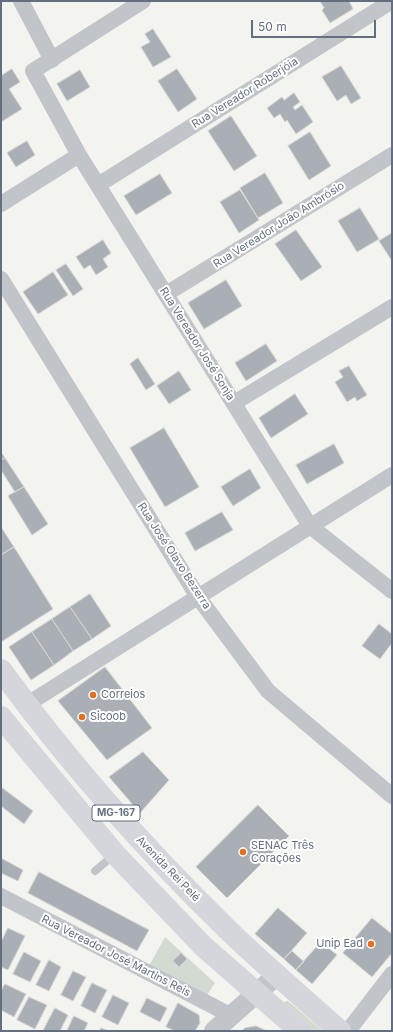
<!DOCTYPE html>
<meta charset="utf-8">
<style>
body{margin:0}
#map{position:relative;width:393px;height:1032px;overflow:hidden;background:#f3f4ef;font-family:Inter,sans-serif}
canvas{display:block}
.frame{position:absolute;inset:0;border:2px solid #636e80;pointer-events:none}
.scale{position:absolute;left:251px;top:20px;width:125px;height:18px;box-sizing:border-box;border:2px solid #636e80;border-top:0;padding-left:5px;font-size:12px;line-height:14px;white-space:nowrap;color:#636e80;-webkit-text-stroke:3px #fff;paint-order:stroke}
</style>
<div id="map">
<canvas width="393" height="1032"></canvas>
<div class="frame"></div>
<div class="scale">50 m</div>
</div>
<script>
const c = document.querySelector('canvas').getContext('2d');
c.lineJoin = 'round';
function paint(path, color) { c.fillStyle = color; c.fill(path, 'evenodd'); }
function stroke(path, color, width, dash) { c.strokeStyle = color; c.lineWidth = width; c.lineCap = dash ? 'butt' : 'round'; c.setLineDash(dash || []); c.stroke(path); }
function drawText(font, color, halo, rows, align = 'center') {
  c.font = font + ' Inter,sans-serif'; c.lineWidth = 4; c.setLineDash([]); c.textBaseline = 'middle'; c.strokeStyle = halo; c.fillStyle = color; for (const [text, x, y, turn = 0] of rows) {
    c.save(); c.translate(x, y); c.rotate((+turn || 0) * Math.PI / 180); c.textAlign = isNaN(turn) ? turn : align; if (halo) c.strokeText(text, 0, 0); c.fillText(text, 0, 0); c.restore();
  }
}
const green = new Path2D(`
 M165 937 215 983 207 995 149 966Z
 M286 1001H288L323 1031H313L284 1007V1003Z`);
const building = new Path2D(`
 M320 1H349L353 9 330 23 322 10 324 8Z
 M153 29 171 57 153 67 141 47 150 42 145 34Z
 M341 66 361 98 351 104 346 95 337 101 322 77Z
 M12 69 20 82 9 89 22 109 1 122V76Z
 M177 69 197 99 178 112 158 81Z
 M80 70 90 87 67 101 57 84Z
 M294 93 300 102 293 107 295 110 302 105 313 122 296 134 287 120 285 122 280 114 274 118 267 108 282 97 284 100Z
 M231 116 257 156 234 171 208 131Z
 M310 132 331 166 309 180 288 146Z
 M27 141 35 155 16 167 7 153Z
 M265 173 283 203 258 218 240 188Z
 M160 174 172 193 136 215 124 196Z
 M240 190 259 220 239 233 220 202Z
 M360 208 379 239 357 252 338 221Z
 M296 230 322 267 301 281 275 244Z
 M392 233V261L379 241Z
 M103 240 111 253 103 259 108 267 96 275 90 265 84 269 76 257Z
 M66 264 83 289 73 296 56 270Z
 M53 272 68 295 38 314 23 292Z
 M226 280 242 306 204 329 188 303Z
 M266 344 277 361 246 381 235 363Z
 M138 358 155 384 146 390 130 364Z
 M349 366 367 395 357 401 355 397 347 402 335 382 343 377 339 371Z
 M179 371 191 390 169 404 157 386Z
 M295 394 308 414 271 438 259 418Z
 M164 428 199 487 165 507 130 448Z
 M334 444 344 463 307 484 296 465Z
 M1 452 5 458 1 460Z
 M5 458 24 487 15 492 1 470V460Z
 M250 469 261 488 233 506 221 487Z
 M24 487 48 524 32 535 8 496Z
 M222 512 233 530 195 551 185 533Z
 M1 527 14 547 1 555Z
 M14 547 53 609 1 642V555Z
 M90 594 111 626 92 639 70 607Z
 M70 607 92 639 73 651 52 619Z
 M52 619 73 651 54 665 32 632Z
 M379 624 392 634V643L380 659 362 646Z
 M32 632 54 665 31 680 9 647Z
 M105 667 152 728 107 760 58 701Z
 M143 752 169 780 140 813 109 777Z
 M1 787 33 811 24 824 1 806Z
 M258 805 289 836 227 898 196 867Z
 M1 858 23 870 18 881 1 873Z
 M39 872 149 930 137 951 28 893Z
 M278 908 307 933 284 959 255 934Z
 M372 918 392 934V953L372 977 343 953Z
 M8 928 25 936 8 970 1 967V942Z
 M321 942 337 955 312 984 296 970Z
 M292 951 304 962 296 970 284 959Z
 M24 952 41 961 30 982 13 974Z
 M181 953 187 959 179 967 173 961Z
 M49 960 61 967 49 991 36 985Z
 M73 971 86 977 73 1001 61 995Z
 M92 983 107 990 95 1013 81 1006Z
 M5 984 26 994 14 1017 1 1010V991Z
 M113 995 129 1003 118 1025 102 1017Z
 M29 997 47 1005 35 1029 17 1020Z
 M147 998 167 1008 160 1022 140 1012Z
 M178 1003 199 1015 200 1023 195 1031H175L166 1027Z
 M55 1008 68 1015 60 1031H43Z
 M74 1016 88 1023 84 1031H67Z
 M256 1026 267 1031H241L245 1028Z
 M101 1028 109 1031H100Z`);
const service = new Path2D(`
 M95 871 115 854`);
const minor = new Path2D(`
 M21 1 52 60
 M143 1 33 71 79 155 310 526 392 591
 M98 185 392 1
 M1 204 79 155
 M1 279 198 597 268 691 392 796
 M166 294 392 155
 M234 403 392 307
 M26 705 392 475
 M1 896 232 1016
 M348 1031 392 974`);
const tertiary = new Path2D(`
 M214 1031 277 975`);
const primary = new Path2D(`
 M1 670C68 762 144 848 226 928 262 963 302 997 340 1031
 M1 717 115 854 203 946 300 1031`);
const markers = [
 [93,695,4,"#df7024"],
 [82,717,4,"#df7024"],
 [243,852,4,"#df7024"],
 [371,944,4,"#df7024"]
];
const shields = [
 [116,813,48]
];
const shieldNames = [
 ["MG-167",116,813]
];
const streetNames = [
 ["Rua Vereador Roberjóia",245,93,-32],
 ["Rua Vereador João Ambrósio",279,225,-32],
 ["Rua Vereador José Sonja",197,344,58],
 ["Rua José Olavo Bezerra",174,556,57],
 ["Avenida Rei Pelé",168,869,46],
 ["Rua Vereador José Martins Reis",116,956,27]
];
const poiNames = [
 ["Correios",101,695],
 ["Sicoob",90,717],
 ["SENAC Três",251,846],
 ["Corações",251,859],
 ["Unip Ead",363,944,"right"]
];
paint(green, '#d3dad1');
paint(building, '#a9afb5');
stroke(building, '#d4d5d2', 1);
stroke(service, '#c1c4c8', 8);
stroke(minor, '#c1c4c8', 16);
stroke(tertiary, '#c1c4c8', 20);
stroke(primary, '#d4d6dc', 22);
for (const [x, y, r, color] of markers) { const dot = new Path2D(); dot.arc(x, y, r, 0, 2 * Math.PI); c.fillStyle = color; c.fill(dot); stroke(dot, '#fff', 1.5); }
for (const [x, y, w] of shields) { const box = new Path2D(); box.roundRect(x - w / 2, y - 8, w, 16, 3); c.fillStyle = '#fff'; c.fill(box); stroke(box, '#636e80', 1); }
drawText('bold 10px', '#636e80', null, shieldNames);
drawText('11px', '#636e80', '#fff', streetNames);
drawText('11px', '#636e80', '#fff', poiNames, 'left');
</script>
